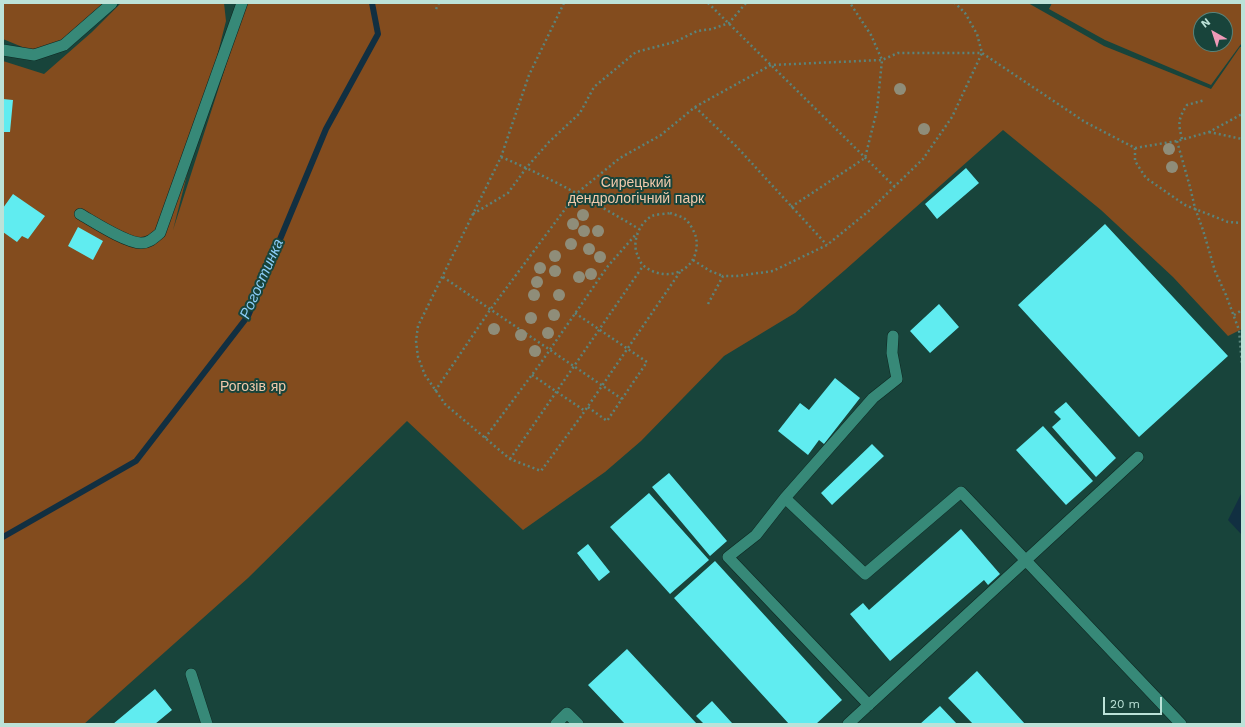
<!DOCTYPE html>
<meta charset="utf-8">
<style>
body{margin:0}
#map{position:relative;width:1245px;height:727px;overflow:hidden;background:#18443b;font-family:"Work Sans",sans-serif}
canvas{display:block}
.frame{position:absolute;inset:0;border:4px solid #bce2d8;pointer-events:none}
.north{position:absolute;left:1193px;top:12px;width:40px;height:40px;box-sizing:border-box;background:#18443b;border:1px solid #5a837a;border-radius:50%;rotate:321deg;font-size:11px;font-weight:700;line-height:16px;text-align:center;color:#bce2d8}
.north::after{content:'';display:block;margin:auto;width:14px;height:18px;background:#ef9ab8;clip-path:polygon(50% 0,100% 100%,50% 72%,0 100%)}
.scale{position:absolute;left:1103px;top:697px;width:59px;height:18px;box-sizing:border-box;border:2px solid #bce2d8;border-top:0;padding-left:5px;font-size:12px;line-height:14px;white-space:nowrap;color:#bce2d8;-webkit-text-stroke:3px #18443b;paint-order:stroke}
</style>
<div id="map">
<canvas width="1245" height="727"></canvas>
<div class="frame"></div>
<div class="north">N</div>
<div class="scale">20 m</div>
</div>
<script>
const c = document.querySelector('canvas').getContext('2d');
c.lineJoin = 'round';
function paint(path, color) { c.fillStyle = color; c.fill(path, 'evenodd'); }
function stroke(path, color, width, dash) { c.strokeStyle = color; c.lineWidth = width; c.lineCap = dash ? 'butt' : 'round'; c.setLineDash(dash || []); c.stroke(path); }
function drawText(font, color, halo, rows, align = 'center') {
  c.font = font + ' "Work Sans",sans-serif'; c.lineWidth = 4; c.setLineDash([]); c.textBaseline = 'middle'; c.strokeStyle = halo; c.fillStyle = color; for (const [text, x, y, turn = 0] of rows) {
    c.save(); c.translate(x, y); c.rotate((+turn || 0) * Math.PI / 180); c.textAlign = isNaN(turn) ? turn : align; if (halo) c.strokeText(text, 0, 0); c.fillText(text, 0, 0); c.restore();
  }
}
const green = new Path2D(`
 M3 3H108L63 41 32 51 3 39Z
 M121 3H224L226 21 173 230 246 3H1028L1104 46 1211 89 1240 47H1242V329L1228 336 1173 277 1101 210 1003 130 845 270 795 313 724 356 641 441 605 472 523 530 407 421 248 578 84 724H3V61L44 74 92 32Z
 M1052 3H1242V44H1241L1211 85 1105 40 1049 9ZM1201 20H1225V44H1201Z`);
const water = new Path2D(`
 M1241 494H1242V535L1228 520Z`);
const stream = new Path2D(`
 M3 537 136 461 248 316 326 129 378 34 372 3`);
const building = new Path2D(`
 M3 99 13 100 10 132H3Z
 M966 168 979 183 937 219 925 204Z
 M13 194 45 216 28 239 22 236 17 242 3 232V208Z
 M1105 224 1228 356 1139 437 1018 305Z
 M78 227 103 241 93 260 68 246Z
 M939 304 959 327 930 353 910 331Z
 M835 378 860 398 824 444 819 440 808 455 778 431 800 403 809 410Z
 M1066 402 1116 458 1096 477 1052 427 1061 419 1054 412Z
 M1043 426 1093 481 1066 505 1016 450Z
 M872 444 884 456 832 505 821 493Z
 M669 473 727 541 710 556 652 487Z
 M649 493 709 560 670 594 610 527Z
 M961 529 1000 574 988 585 984 580 890 661 850 614 863 603 869 610Z
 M588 544 610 572 599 581 577 553Z
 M715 561 842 700 816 724H789L674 598Z
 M627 649 697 724H625L588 685Z
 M977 671 1025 724H973L948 698Z
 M155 689 172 710 155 724H113Z
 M712 701 732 723 730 724H704L696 716Z
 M940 706 957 724H920Z`);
const path = new Path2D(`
 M564 3 529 75 501 157 418 326 416 341 418 357 425 375 445 404 510 459 541 471 582 415 680 272
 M708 3 895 187
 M436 9 439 3
 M695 107 736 146 827 245
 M1209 132 1242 139
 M1182 139C1178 123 1178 119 1187 105L1205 100
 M1177 141 1190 187 1195 208 1203 230 1215 271 1226 295 1239 330 1242 365
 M1135 148V161L1146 178 1185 205 1228 222 1242 223
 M501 157C549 177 594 202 639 229
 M791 207 865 158 877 110 882 60 871 35 850 3
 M670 213C675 215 681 216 685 219 690 223 694 231 696 237 702 269 668 285 644 266 641 264 639 259 638 256 631 243 639 223 652 216 657 214 665 214 670 213Z
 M473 214 508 193 527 167 549 142 580 113 594 87 636 52 675 42 697 31 712 29 729 23 746 3
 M693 260 710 271 723 276
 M443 277 622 399
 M708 304 723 276H737L773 271 827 245 870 210 923 159 952 117 982 53 977 34 965 13 955 3
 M575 313 647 362 607 421 588 407
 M1234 315 1242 310
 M532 375 585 411
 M435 391 490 310 577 193 620 158 661 135 695 107 771 65 882 60 898 53H982L1085 122 1135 148 1177 141 1209 132 1242 114
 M485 438 540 364 608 266 637 233
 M510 459 643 266`);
const lane = new Path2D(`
 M3 50 34 55 64 45 112 3
 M80 214C94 222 126 243 141 243 149 243 154 238 160 233L242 3
 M893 336 892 353 897 379 873 398 785 498 865 574 961 492 1181 724
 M785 498 756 535 728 557 869 705
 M191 674 207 724
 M556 724 567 713 578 724
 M848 724 1138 457`);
const trees = [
 [900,89],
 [924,129],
 [1169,149],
 [1172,167],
 [583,215],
 [573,224],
 [584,231],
 [598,231],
 [571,244],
 [589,249],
 [555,256],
 [600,257],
 [540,268],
 [555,271],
 [591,274],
 [579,277],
 [537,282],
 [534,295],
 [559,295],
 [554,315],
 [531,318],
 [494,329],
 [548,333],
 [521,335],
 [535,351]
];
const parkNames = [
 ["Сирецький",636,183],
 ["дендрологічний парк",636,199],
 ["Рогозів яр",253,387]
];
const waterNames = [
 ["Рогостинка",262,279,-66]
];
paint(green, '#834c1e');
paint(water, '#112f41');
stroke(stream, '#112f41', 6);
paint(building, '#60ecf0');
stroke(lane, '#0e2822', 12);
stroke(path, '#5a847b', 2.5, [2, 3]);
stroke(lane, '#378978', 11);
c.fillStyle = '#8f8d79';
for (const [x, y] of trees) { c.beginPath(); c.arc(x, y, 6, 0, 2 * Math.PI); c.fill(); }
drawText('14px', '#f1c9ac', '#18443b', parkNames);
drawText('italic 15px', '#8ccef9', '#18443b', waterNames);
</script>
